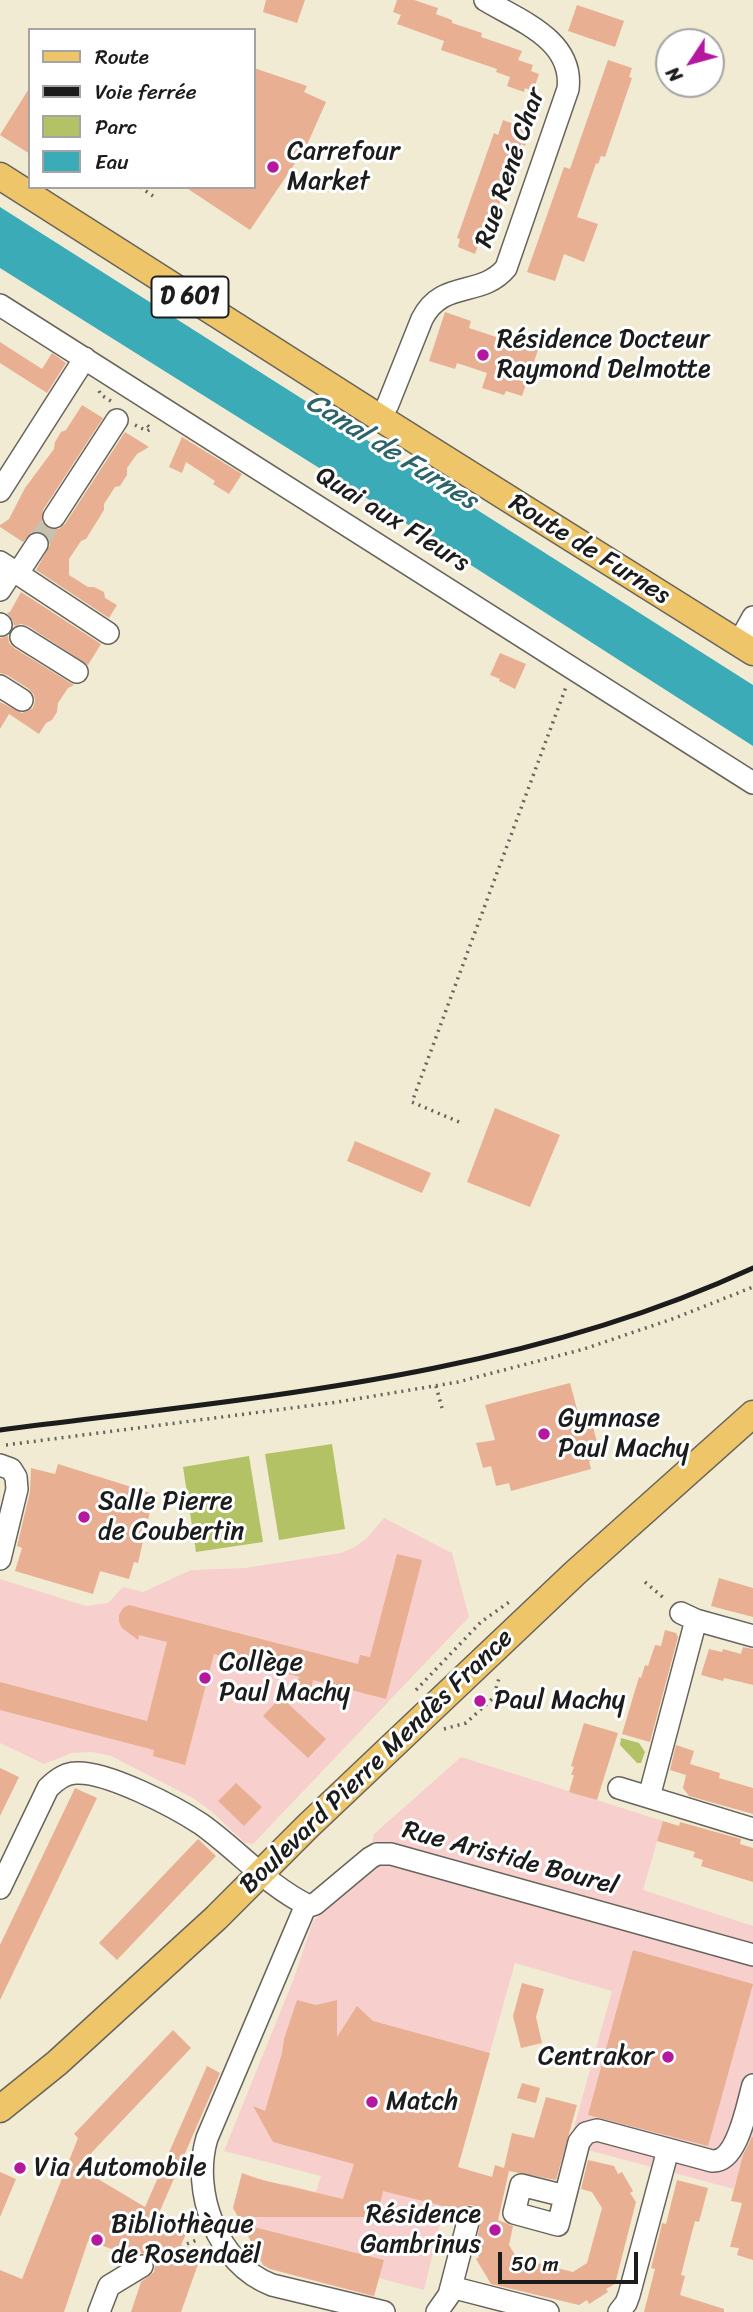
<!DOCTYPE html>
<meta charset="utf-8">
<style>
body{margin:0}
#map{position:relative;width:753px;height:2312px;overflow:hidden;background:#f1ebd4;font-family:Sriracha,sans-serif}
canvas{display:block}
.legend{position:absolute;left:28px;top:28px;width:228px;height:161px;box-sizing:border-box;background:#fff;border:2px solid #a4a4a4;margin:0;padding:9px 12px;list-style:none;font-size:21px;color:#1c1c1c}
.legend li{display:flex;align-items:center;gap:14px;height:35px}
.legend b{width:35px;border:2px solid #a4a4a4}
.north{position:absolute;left:655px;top:28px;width:70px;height:70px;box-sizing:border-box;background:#fff;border:2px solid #a4a4a4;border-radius:50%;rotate:234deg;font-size:19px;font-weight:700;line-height:28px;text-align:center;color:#1c1c1c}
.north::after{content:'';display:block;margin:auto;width:24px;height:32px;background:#b5179e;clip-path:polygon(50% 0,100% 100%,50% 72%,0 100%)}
.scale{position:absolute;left:498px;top:2252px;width:140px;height:32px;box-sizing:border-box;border:4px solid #1c1c1c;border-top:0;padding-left:9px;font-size:21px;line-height:24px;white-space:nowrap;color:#1c1c1c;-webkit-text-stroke:5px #fff;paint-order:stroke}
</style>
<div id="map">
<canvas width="753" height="2312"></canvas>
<ul class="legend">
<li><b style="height:9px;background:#eec569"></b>Route</li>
<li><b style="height:9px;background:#1c1c1c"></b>Voie ferrée</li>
<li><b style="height:19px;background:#b2c264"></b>Parc</li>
<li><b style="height:19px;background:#3cabb8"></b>Eau</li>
</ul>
<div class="north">N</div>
<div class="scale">50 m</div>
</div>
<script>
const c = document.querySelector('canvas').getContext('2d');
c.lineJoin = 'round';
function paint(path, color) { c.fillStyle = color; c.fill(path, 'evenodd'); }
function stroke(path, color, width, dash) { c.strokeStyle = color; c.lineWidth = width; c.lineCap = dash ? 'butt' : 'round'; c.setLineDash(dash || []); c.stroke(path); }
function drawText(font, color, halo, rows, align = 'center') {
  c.font = font + ' Sriracha,sans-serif'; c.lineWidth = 6; c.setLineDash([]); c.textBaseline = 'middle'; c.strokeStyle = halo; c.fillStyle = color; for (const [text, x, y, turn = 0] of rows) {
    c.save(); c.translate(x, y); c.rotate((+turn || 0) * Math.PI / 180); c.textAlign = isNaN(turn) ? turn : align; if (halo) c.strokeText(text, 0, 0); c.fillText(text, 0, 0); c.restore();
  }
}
const built = new Path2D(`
 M384 1518 452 1553 469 1617 253 1844 245 1843 212 1812 193 1798 111 1756 92 1752 72 1753 44 1764 0 1743V1579L86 1606 108 1603 123 1587 143 1592 191 1570 245 1568 341 1553 353 1548 366 1539Z
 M461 1757 663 1821 643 1890 753 1926V2141H747L734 2189 569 2145 612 1991 515 1963 446 2208H444L424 2290 379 2278 374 2297 278 2271 279 2266 255 2259 256 2250 233 2208 242 2173 283 2186 284 2184 316 2192 321 2176 224 2151 294 1978 313 1921 367 1870 374 1834Z`);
const green = new Path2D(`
 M332 1444 345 1529 279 1540 265 1454Z
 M249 1456 263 1542 196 1552 183 1467Z
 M621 1738 639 1743 645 1752 641 1763H637L620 1745Z`);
const water = new Path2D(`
 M0 207 753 685V746L332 476 0 268Z`);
const building = new Path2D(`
 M266 0H305L297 23 263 12Z
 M397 0H414L438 8 436 14 452 20V23L482 33 481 37 522 51 518 60 533 65 531 71 539 74 533 91 525 88 524 92 507 86 510 77 496 72 497 69 441 50 444 41 397 24 401 15 393 12Z
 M577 5 624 21 615 47 568 31Z
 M608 60 632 68 629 77 632 78 605 157 601 156 598 164 596 163 577 217 598 224 584 262 564 254 555 281 527 272 564 167 570 169Z
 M254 68 307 86 304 92 326 102 306 147 250 230 185 187H254Z
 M30 87V154L0 135Z
 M503 120 530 130 525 146 521 144 484 247 478 245 475 254 458 247 460 239 457 238 494 133 498 135Z
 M445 312 471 321 469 328 499 338 501 333 523 341 522 344 538 350 522 396 506 391 504 395 482 388 487 373 457 363 455 369 429 361Z
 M0 342 42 369 52 353 66 363 47 393 0 363Z
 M82 405 103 418 43 510 42 522 47 528 59 529 65 524 125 432 149 447 137 454 127 468V475L120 486 115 487 104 504V510L86 539 81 541 69 559V575L88 587H94L104 592 105 598 117 605 109 618 36 570 50 545 49 539 45 533 38 531 32 532 23 542 0 527V525L9 519 25 488 54 449 55 442 61 432 66 430Z
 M182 437 242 474 229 494 213 484 215 481 186 462 182 473 169 467Z
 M21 592 101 644 88 665 28 626 21 624 14 626 13 621 7 613 10 612Z
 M8 636 9 643 14 648 74 685 68 688 58 703 57 712 52 720 46 723 39 734 9 714 0 729V702L22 713 33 708 35 701 34 695 29 689 7 675 0 673V638Z
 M500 653 526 664 515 689 499 681 500 679 490 675Z
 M495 1108 560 1135 530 1207 467 1182Z
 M355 1141 431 1173 422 1193 347 1161Z
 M570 1383 582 1428 593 1427 601 1457 589 1461 591 1469 511 1491 509 1483 496 1486 491 1466 483 1468 476 1443 495 1440 485 1405Z
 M58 1464 154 1494 138 1563 134 1562 129 1579 100 1571 93 1594 15 1571 22 1548 17 1546 30 1492 31 1468 55 1474Z
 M397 1554 422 1560 386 1699 313 1680 310 1696 288 1690 300 1677 214 1654 185 1765 153 1756 154 1750 0 1710V1682L147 1721 167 1642 139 1635 138 1640 122 1628 119 1622V1615L123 1608 129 1605 358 1664 360 1655 370 1657Z
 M719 1578 753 1588V1617L711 1606Z
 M665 1630 676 1633 678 1637 650 1742 622 1734 639 1677 641 1678 645 1665 648 1666 655 1645 661 1646Z
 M743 1647 753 1649V1685L724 1678 723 1681 701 1675 709 1649 722 1652 723 1649 741 1654Z
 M281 1697 326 1739 308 1758 263 1716Z
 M584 1723 618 1733 597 1800 569 1792 574 1775H571L574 1767 571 1766Z
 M676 1745 694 1751 690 1764 720 1773 719 1778 753 1788V1814L689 1796 683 1788 686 1775 670 1770Z
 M0 1768 19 1777 0 1816Z
 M236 1783 262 1807 244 1826 218 1801Z
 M75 1788 97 1798 0 2000V1945Z
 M663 1821 679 1826 680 1822 741 1839 740 1844 753 1848V1882L701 1866 703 1860 693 1857 695 1852 657 1841Z
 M198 1839 216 1856 117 1960 99 1943Z
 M633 1950 753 1984 708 2146 588 2115Z
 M522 1983 544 1989 536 2017 542 2043 521 2048 513 2016Z
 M297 2000 316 2005 337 2000V2037L357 2006 373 2021 490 2053 458 2167 492 2177 495 2165 504 2168 512 2133 534 2138 546 2097 577 2105 556 2180 509 2171 498 2220 513 2226 509 2245 517 2258 573 2272 587 2263 602 2208 592 2192 581 2189 588 2160 614 2166 618 2174 622 2172 633 2191 630 2193 636 2202 615 2284 606 2289 608 2292 589 2304 587 2300 579 2305 491 2284 476 2259 479 2257 475 2249 482 2215 479 2209 472 2205 465 2206 459 2210 383 2191 377 2217H238L233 2208 242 2173 258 2179 343 2199 354 2164 273 2142 253 2106 265 2111 282 2053 284 2039Z
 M173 2030 191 2048 78 2167 145 2207 207 2066 220 2073 159 2213 189 2227 181 2245 202 2253 181 2312H131L141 2282 154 2272 155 2265 153 2259 142 2253 133 2256 88 2241 64 2312H0V2270L22 2279 78 2138 74 2134Z
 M522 2083 540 2088 536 2103 517 2098Z
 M752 2137H753V2260L737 2255 739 2248 730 2247 742 2203 731 2201 743 2155Z
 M0 2172 16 2179 0 2217Z
 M677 2180 708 2188 699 2222 695 2221 692 2232 681 2275 685 2276 680 2295 724 2309V2312H644L655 2269 651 2268 660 2232 662 2223 666 2224Z
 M242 2224 384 2260 374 2296 270 2269 263 2265Z`);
const minorTunnel = new Path2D(`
 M37 544 54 517`);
const path = new Path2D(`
 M140 187 153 196
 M99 391 101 395 111 401
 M135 425 147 431 151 429 144 422
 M459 1122 412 1102 566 687
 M436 1386 442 1408
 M6 1445 338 1402 458 1382 584 1349 675 1318 753 1287
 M645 1582 666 1600
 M416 1690 481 1622 512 1600
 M444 1729 466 1723 493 1698 500 1675
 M187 2244 199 2239`);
const minor = new Path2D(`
 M0 305 753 783
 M380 418 388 404 422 319C442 279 481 298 506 268L568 89C574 40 520 21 485 0
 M0 491 85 358
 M54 517 117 420
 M0 562 108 633
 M18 573 37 544
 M0 590 13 570
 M0 624 1 625
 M21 637 77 672
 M738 644 753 617
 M0 686 22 700
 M0 1465 11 1469 16 1477 17 1489 0 1559
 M681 1613 696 1620 753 1636
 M619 1788 753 1829
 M649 1797 696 1620
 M0 1888 48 1788C56 1780 65 1773 76 1773 107 1771 175 1807 201 1824 239 1851 265 1884 309 1906L315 1904 370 1858 377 1854H391L753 1955
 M306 1905 207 2138C191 2191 217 2264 272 2285L384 2312
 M565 2196 521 2185 514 2213 558 2225 579 2142 586 2133 597 2130 712 2161C738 2163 747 2105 753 2085
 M451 2287 548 2312
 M99 2312 109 2286 142 2266
 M437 2312 449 2295 469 2218
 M619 2312 626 2303 629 2295 668 2150`);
const major = new Path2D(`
 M0 176 380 418 753 652
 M0 2109 57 2063 216 1918 308 1826 575 1573 753 1414`);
const rail = new Path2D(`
 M0 1430C256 1397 515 1378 753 1268`);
const markers = [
 [273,167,7,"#b5179e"],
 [483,355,7,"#b5179e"],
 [544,1434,7,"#b5179e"],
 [84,1517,7,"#b5179e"],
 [205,1678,7,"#b5179e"],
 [480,1701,7,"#b5179e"],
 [668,2057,7,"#b5179e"],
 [372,2102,7,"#b5179e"],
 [20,2168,7,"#b5179e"],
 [495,2230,7,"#b5179e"],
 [97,2240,7,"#b5179e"]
];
const shields = [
 [190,297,77]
];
const shieldNames = [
 ["D 601",190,297]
];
const poiNames = [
 ["Carrefour",287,152],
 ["Market",287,182],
 ["Résidence Docteur",497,340],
 ["Raymond Delmotte",497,370],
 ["Gymnase",558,1419],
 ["Paul Machy",558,1449],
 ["Salle Pierre",98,1502],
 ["de Coubertin",98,1532],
 ["Collège",219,1663],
 ["Paul Machy",219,1693],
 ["Paul Machy",494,1701],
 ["Centrakor",654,2057,"right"],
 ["Match",386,2102],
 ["Via Automobile",34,2168],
 ["Résidence",481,2215,"right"],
 ["Gambrinus",481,2245,"right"],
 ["Bibliothèque",111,2225],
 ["de Rosendaël",111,2255]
];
const streetNames = [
 ["Rue René Char",511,168,-71],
 ["Quai aux Fleurs",392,520,32],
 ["Route de Furnes",589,550,32],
 ["Boulevard Pierre Mendès France",377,1762,-44],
 ["Rue Aristide Bourel",510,1859,15]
];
const waterNames = [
 ["Canal de Furnes",391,452,32]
];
paint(built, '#f7d0cd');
paint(green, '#b2c264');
paint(water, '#3cabb8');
paint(building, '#e8af93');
stroke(minorTunnel, '#c6c2af', 21, [21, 10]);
stroke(minor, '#67645c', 24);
stroke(major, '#67645c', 29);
stroke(path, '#67645c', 3.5, [2, 5]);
stroke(minor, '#fff', 21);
stroke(major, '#eec569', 26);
stroke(rail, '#1c1c1c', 5);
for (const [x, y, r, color] of markers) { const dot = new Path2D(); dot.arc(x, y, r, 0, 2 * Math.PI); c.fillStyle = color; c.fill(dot); stroke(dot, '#fff', 2.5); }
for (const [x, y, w] of shields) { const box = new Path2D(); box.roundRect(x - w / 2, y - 20.5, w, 41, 5); c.fillStyle = '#fff'; c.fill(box); stroke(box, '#1c1c1c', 2); }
drawText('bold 24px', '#1c1c1c', null, shieldNames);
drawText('26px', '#1c1c1c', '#fff', poiNames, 'left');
drawText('26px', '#1c1c1c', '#fff', streetNames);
drawText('italic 28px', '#2c646a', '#fff', waterNames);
</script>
